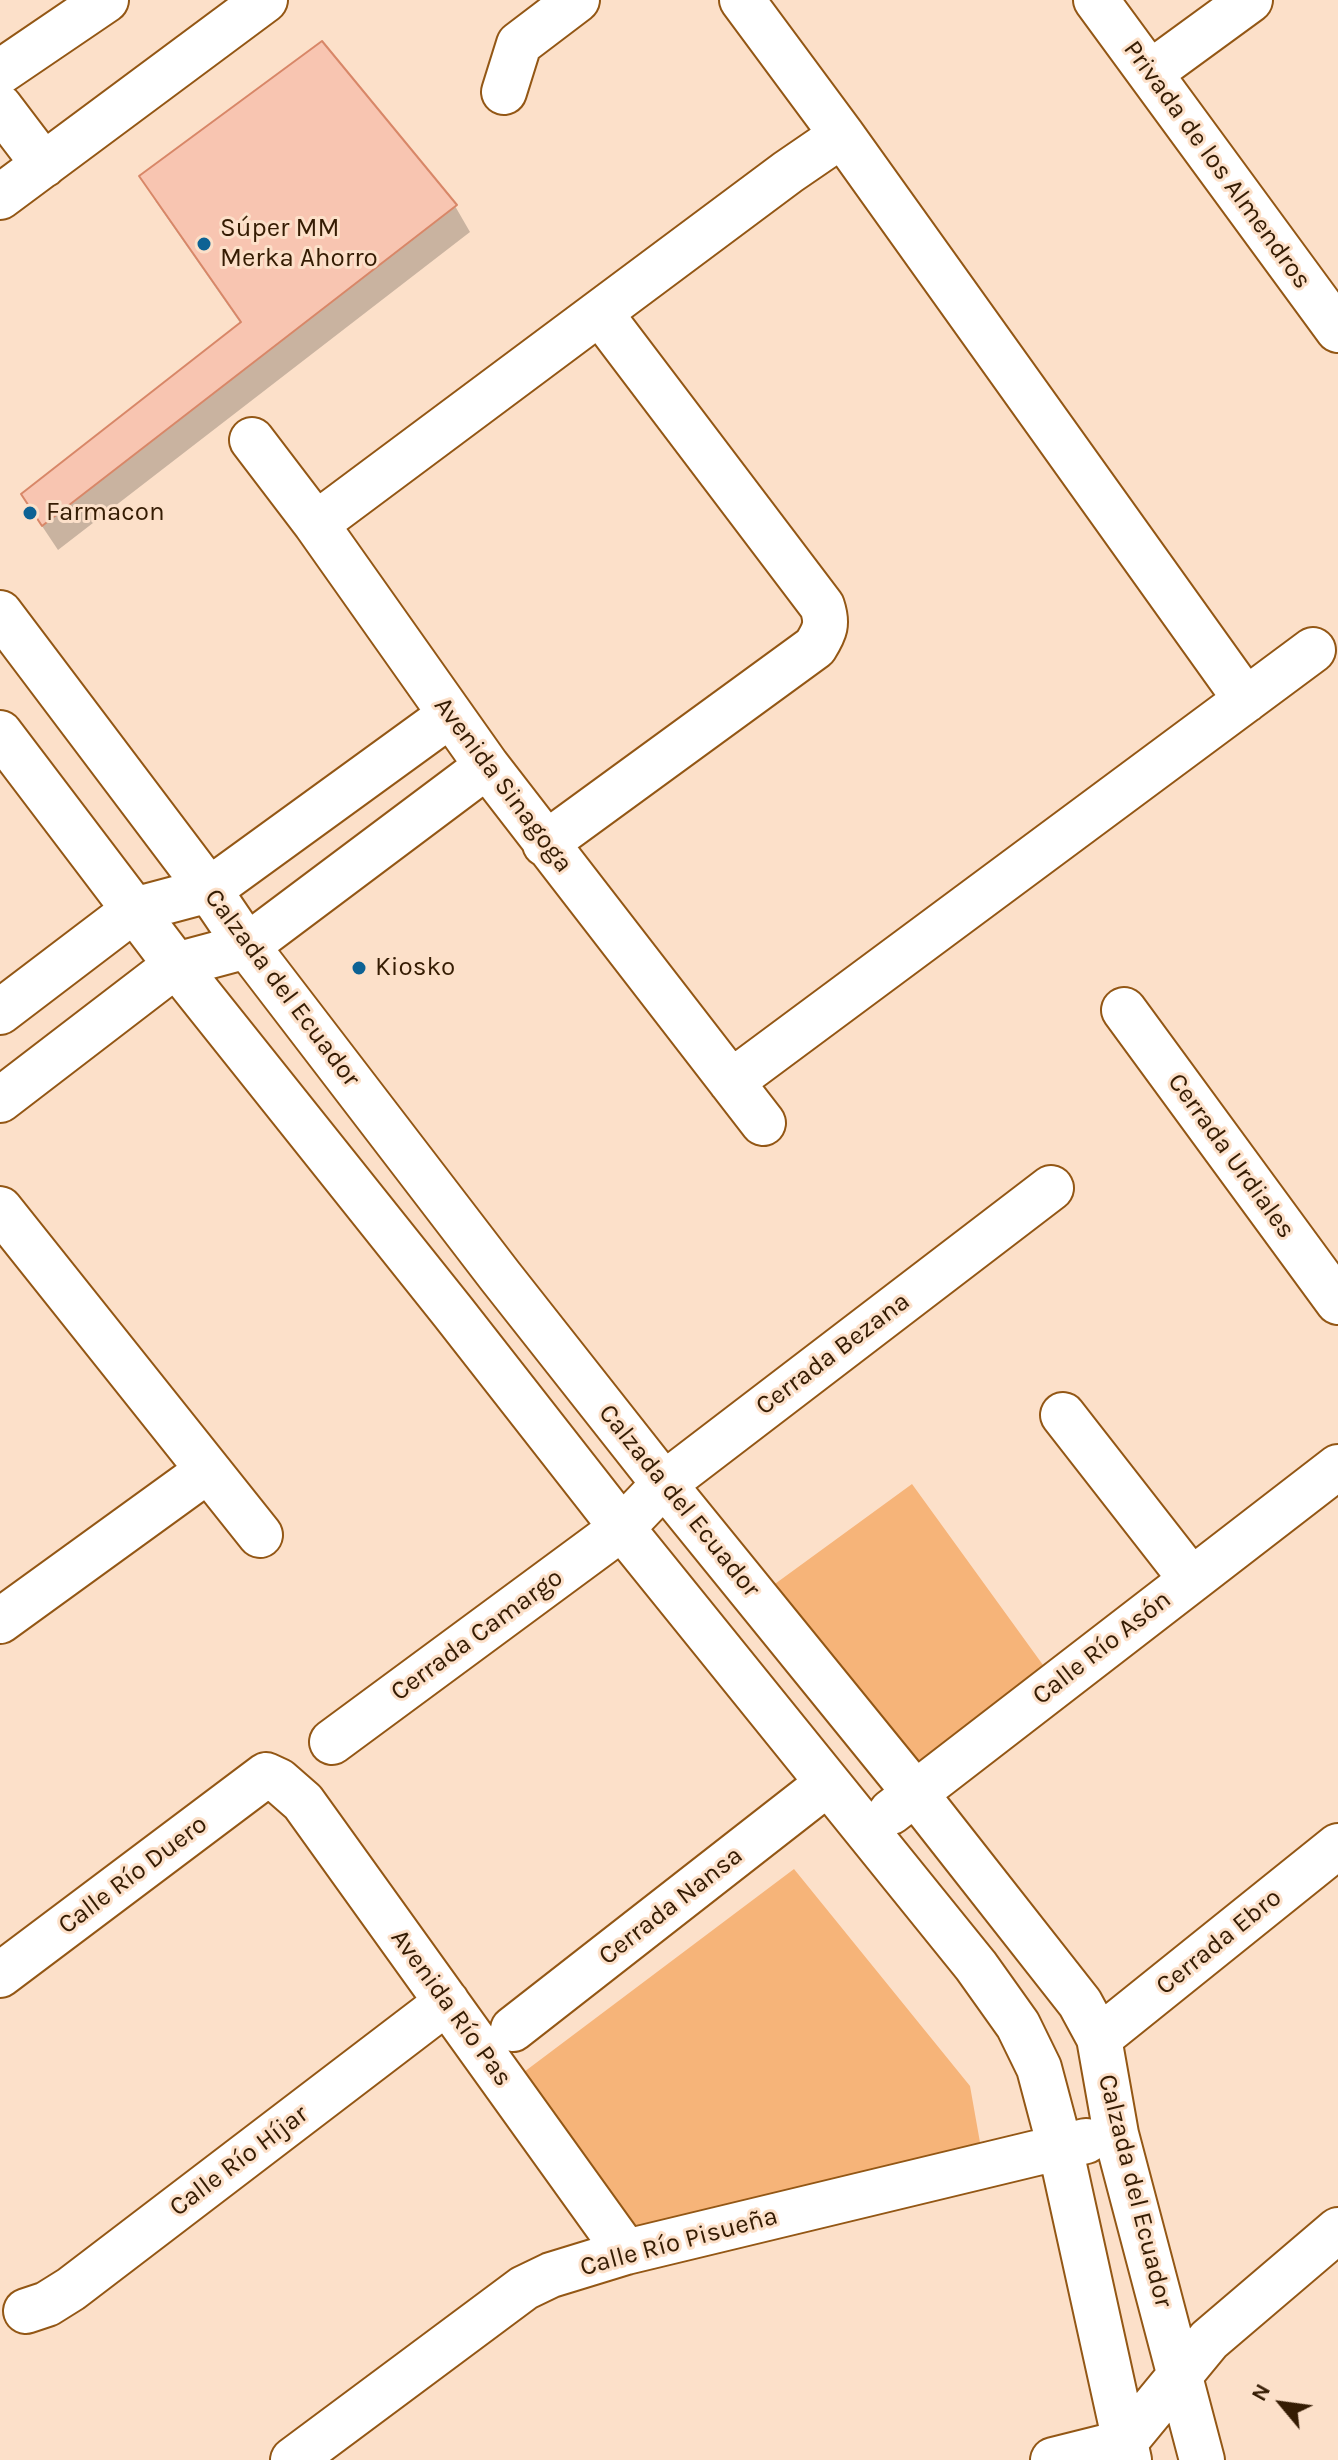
<!DOCTYPE html>
<meta charset="utf-8">
<style>
body{margin:0}
#map{position:relative;width:1338px;height:2460px;overflow:hidden;background:#fce0c9;font-family:Karla,sans-serif}
canvas{display:block}
.north{position:absolute;left:1242px;top:2364px;width:80px;height:80px;-webkit-text-stroke:6px #fce0c9;paint-order:stroke;rotate:299deg;font-size:22px;font-weight:700;line-height:32px;text-align:center;color:#351c03}
.north::after{content:'';display:block;margin:auto;width:28px;height:36px;background:#351c03;clip-path:polygon(50% 0,100% 100%,50% 72%,0 100%)}
</style>
<div id="map">
<canvas width="1338" height="2460"></canvas>
<div class="north">N</div>
</div>
<script>
const c = document.querySelector('canvas').getContext('2d');
c.lineJoin = 'round';
function paint(path, color) { c.fillStyle = color; c.fill(path, 'evenodd'); }
function stroke(path, color, width, dash) { c.strokeStyle = color; c.lineWidth = width; c.lineCap = dash ? 'butt' : 'round'; c.setLineDash(dash || []); c.stroke(path); }
function drawText(font, color, halo, rows, align = 'center') {
  c.font = font + ' Karla,sans-serif'; c.lineWidth = 6; c.setLineDash([]); c.textBaseline = 'middle'; c.strokeStyle = halo; c.fillStyle = color; for (const [text, x, y, turn = 0] of rows) {
    c.save(); c.translate(x, y); c.rotate((+turn || 0) * Math.PI / 180); c.textAlign = isNaN(turn) ? turn : align; if (halo) c.strokeText(text, 0, 0); c.fillText(text, 0, 0); c.restore();
  }
}
const green = new Path2D(`
 M912 1484 1043 1665 900 1781 757 1597Z
 M794 1869 970 2086 981 2148 636 2237 516 2078Z`);
const shadow = new Path2D(`
 M142 176 455 206 470 232 58 550 38 520 241 324 156 202Z`);
const building = new Path2D(`
 M322 41 457 205 42 526 21 494 241 322 139 176Z`);
const minor = new Path2D(`
 M742 0 842 135 1246 700
 M1096 0 1338 330
 M0 72 106 0
 M1150 73 1250 0
 M504 92 519 44 577 0
 M0 107 44 165
 M0 197 265 0
 M252 440 316 524 487 766 763 1123
 M316 524 788 172 842 135
 M0 613 209 890 247 946 500 1276 664 1484 915 1793 1080 2003 1099 2038 1116 2134 1202 2460
 M0 733 176 965 453 1312 622 1528 976 1966 1018 2025 1039 2068 1060 2147 1129 2460
 M545 844 815 647C825 631 828 624 822 606L600 313
 M1124 1010 1338 1302
 M0 1012 134 910 209 890 450 715
 M731 1082 1313 650
 M0 1100 176 965 247 946 487 766
 M0 1209 260 1535
 M1063 1415 1191 1579
 M0 1621 207 1471
 M332 1742 622 1528 664 1484 1051 1188
 M891 1812 1338 1467
 M0 1975 266 1775 279 1781 303 1802 626 2252
 M513 2029 828 1783
 M1099 2038 1338 1846
 M26 2311 47 2304 71 2289 447 2002
 M293 2460 524 2288 551 2275 626 2252 1086 2141
 M1053 2460 1125 2442 1209 2340 1338 2230`);
const markers = [
 [204,244,8,"#0d6294"],
 [30,513,8,"#0d6294"],
 [359,968,8,"#0d6294"]
];
const streetNames = [
 ["Privada de los Almendros",1217,165,54],
 ["Avenida Sinagoga",503,785,53],
 ["Calzada del Ecuador",282,988,53],
 ["Cerrada Urdiales",1231,1156,54],
 ["Cerrada Bezana",833,1354,-37],
 ["Calzada del Ecuador",679,1501,51],
 ["Cerrada Camargo",477,1635,-36],
 ["Calle Río Asón",1102,1648,-38],
 ["Calle Río Duero",133,1875,-37],
 ["Cerrada Nansa",671,1906,-38],
 ["Cerrada Ebro",1219,1942,-39],
 ["Avenida Río Pas",451,2008,54],
 ["Calle Río Híjar",239,2161,-37],
 ["Calzada del Ecuador",1135,2191,76],
 ["Calle Río Pisueña",679,2242,-15]
];
const poiNames = [
 ["Súper MM",220,229],
 ["Merka Ahorro",220,259],
 ["Farmacon",46,513],
 ["Kiosko",375,968]
];
paint(green, '#f6b479');
paint(shadow, '#0003');
paint(building, '#f8c5b1');
stroke(building, '#d88768', 2);
stroke(minor, '#935715', 48);
stroke(minor, '#fff', 44);
for (const [x, y, r, color] of markers) { const dot = new Path2D(); dot.arc(x, y, r, 0, 2 * Math.PI); c.fillStyle = color; c.fill(dot); stroke(dot, '#fce0c9', 3); }
drawText('26px', '#351c03', '#fce0c9', streetNames);
drawText('26px', '#351c03', '#fce0c9', poiNames, 'left');
</script>
